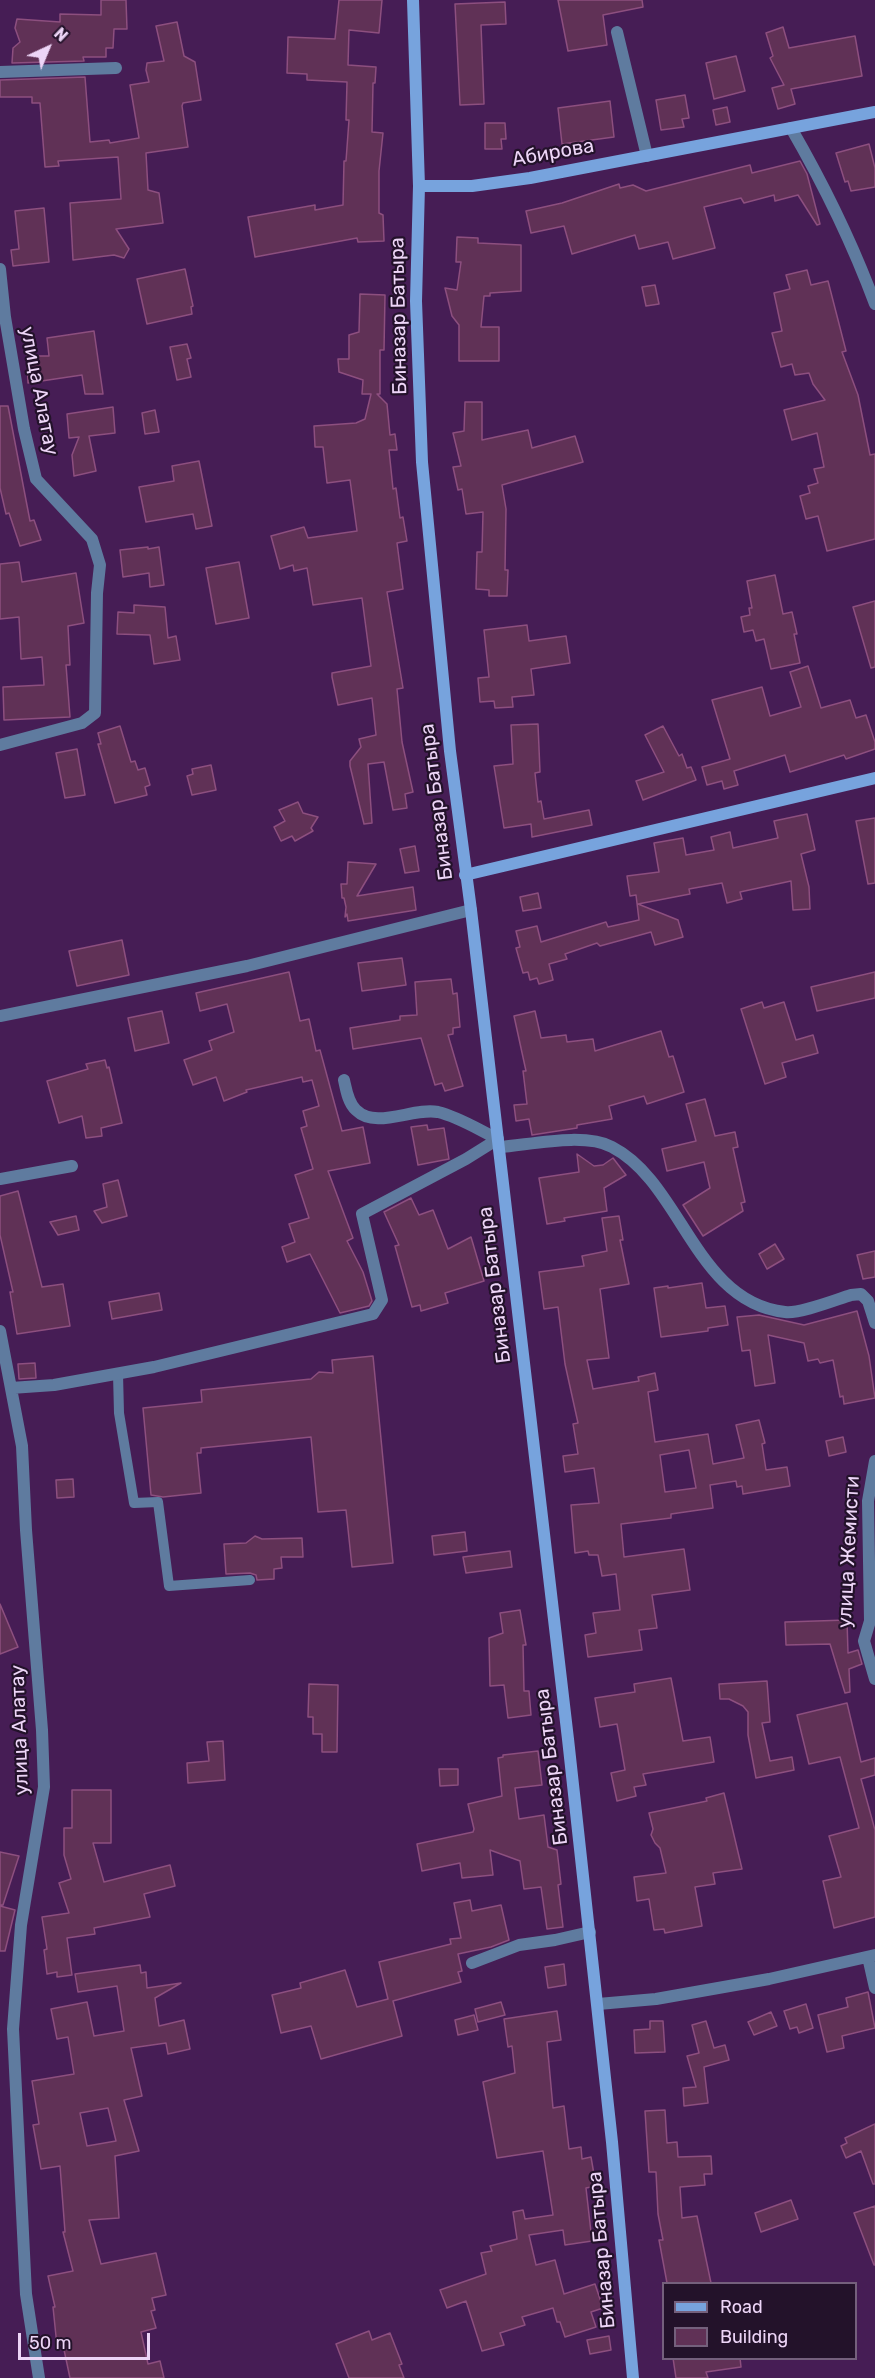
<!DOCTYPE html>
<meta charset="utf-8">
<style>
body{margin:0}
#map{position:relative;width:875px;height:2378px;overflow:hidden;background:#461d55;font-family:Rubik,sans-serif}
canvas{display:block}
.legend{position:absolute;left:662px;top:2282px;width:195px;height:78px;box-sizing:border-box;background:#23122a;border:2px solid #74607c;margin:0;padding:8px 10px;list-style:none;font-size:18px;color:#edd5f7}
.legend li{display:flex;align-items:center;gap:12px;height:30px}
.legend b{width:30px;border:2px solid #74607c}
.north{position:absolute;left:18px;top:18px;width:60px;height:60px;-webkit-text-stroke:4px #23122a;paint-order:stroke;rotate:44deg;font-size:16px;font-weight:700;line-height:24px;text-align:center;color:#edd5f7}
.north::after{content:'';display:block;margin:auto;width:21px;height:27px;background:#edd5f7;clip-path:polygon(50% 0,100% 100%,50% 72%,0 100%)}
.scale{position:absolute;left:18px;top:2333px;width:132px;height:27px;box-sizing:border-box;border:3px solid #edd5f7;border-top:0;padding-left:8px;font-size:18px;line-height:21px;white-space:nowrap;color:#edd5f7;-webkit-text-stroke:4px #23122a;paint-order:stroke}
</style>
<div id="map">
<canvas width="875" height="2378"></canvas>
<ul class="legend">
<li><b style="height:8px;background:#77a3dd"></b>Road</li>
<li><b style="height:16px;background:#603156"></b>Building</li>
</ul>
<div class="north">N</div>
<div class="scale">50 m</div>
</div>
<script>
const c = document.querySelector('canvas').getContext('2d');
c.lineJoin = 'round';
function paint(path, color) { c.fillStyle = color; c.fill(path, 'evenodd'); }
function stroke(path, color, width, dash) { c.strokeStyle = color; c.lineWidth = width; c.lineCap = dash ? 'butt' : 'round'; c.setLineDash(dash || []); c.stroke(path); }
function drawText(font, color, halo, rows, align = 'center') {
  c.font = font + ' Rubik,sans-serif'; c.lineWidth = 4.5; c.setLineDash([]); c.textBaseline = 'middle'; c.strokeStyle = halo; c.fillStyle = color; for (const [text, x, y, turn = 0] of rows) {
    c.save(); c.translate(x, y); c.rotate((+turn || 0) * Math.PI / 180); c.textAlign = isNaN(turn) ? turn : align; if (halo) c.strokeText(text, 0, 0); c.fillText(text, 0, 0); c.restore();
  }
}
const building = new Path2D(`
 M101 0H126L127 29H114L113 48H106V57H83L84 61 12 63 13 48 20 42 15 28 17 19 60 22V14L101 15Z
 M339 0H382L379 33 349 30 348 65 376 67 375 83H373L372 132 383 133 379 171V213L383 215 384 241 358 242 357 238 255 257 248 217 315 205V210L343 205 344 161H346L349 120H346L347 82 307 80V74L287 73 288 37 335 39Z
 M558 0H642L643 7 603 15 607 45 568 51Z
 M505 2 506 24 481 25 484 104 460 105 455 4Z
 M177 22 184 56 195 62 201 100 183 103 182 106 188 147 146 153 148 190 159 193 163 223 116 229 129 249 124 258 114 255 73 260 70 203 121 199 118 157 58 161 59 166 45 167 40 103H32V97H0V80L85 77 90 142 109 140 110 143 139 138 130 85 149 82 146 70 147 63 164 61 156 26Z
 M783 27 789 48 855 36 862 76 791 89 795 104 778 109 772 88 784 85 770 58 773 56 766 33Z
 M736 56 745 91 714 99 706 63Z
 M685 95 689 118 682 119 684 127 661 130 656 100Z
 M610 101 614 137 562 144 558 108Z
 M727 107 730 122 716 125 713 110Z
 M485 123H505L506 139H501L502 149H485Z
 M869 144 875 168V187L851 191 848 181 845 182 836 153Z
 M800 161 807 174 820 224 817 225 798 195 775 201 774 195 744 203 741 198 704 207 715 248 673 259 668 242 639 249 635 235 572 254 564 226 531 233 526 211 562 203 619 184 620 188 633 185 646 191 750 165 752 173Z
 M44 208 49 262 13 266 11 250 19 249 15 211Z
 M457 237 478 238V243L521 245V291L490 293V296H484L481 327H499V361H459V325L452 316 445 288 457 290 461 262H456Z
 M185 269 193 306 191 307 192 314 147 324 137 279Z
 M807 270 811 285 828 281 846 351 842 352 858 395 870 455 875 454V539L827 551 818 516 806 519 800 496 810 493 808 486 818 483 814 469 824 467 817 433 792 440 784 410 825 400 813 384 809 373 795 375 792 364 781 367 772 333 782 331 774 293 790 289 786 275Z
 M655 285 659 304 646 306 642 287Z
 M360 294 385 295 384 350H380V394H377L387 404 390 435 395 434 397 450H389L393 489 396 488 400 518 403 517 407 541 397 543 403 589 387 592 403 688 397 689 402 742 413 792 405 794 407 808 393 810 384 762 368 764 372 823 364 824 350 766V761L361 747 359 739 376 735 372 698 338 705 332 677V673L371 666 362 598 313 605 307 568 294 571 293 565 280 569 271 536 304 527 308 538 357 531 350 480 327 483 323 447H315L314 426 356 423 365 419 371 394H362L363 380 339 372 338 359H349V335L359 332Z
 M94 331 103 394H85L82 375 28 383 27 356H49L47 338Z
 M187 344 191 358 187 359 191 377 177 380 170 347Z
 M465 402H482V440L528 430 532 448 575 436 583 462 502 485 506 509 505 570H508L507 596H489V590L476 589 477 552H482L483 512 466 514 462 489 458 490 453 467 461 466 453 433 464 431Z
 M0 406H8L30 521 34 520 41 540 20 546 9 513 6 514 0 488Z
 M113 407 115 433 89 436 96 471 74 476 72 455 79 437 69 438 67 414Z
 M155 410 159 432 145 434 142 413Z
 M199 461 212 526 196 529 193 514 146 522 139 487 174 481 172 466Z
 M148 547V549L159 547 164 585 150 587 149 573 123 577 120 550Z
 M19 562 22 582 76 573 84 623 68 626 70 665H66L70 717 4 720 3 687 44 685 42 657 21 659 19 617 0 619V564Z
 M239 562 249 618 216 624 206 568Z
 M775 575 783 614 792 612 797 634H794L800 663 771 669 764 639 756 641 753 630 744 632 741 617 750 615 749 608H752L747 581Z
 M875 601V667L871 668 853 607Z
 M134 605 165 607 168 638 176 636 180 660 154 664 150 635 117 634 118 612 134 613Z
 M527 625 529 641 566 636 570 663 531 669 534 695 512 697 513 707 495 708 494 701 480 702 478 678 489 677 484 630Z
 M808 666 821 708 850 700 856 718 866 715 875 742V749L846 759 844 755 790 772 785 755 734 771 738 785 724 789 722 781 707 785 702 767 730 759 712 700 762 687 770 716 801 707 790 672Z
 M538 724 540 772 535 773 538 802 541 801 544 819 589 810 592 825 532 837 531 824 504 828 494 766 513 764 511 725Z
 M120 726 131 762 135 761 138 770 145 768 150 785 145 787 147 795 115 803 98 744H101L98 733Z
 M663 726 679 756 682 754 687 768 691 767 696 780 643 800 636 781 664 772 645 735Z
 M77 749 85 795 65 798 56 753Z
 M211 765 216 790 192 795 187 776 193 774 192 769Z
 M298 802 303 813 318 817 311 828 313 831 295 841 292 836 281 841 274 827 285 821 279 810Z
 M807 814 815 850 801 854 809 887 810 909 793 910 791 881 740 892 742 899 727 903 722 883 689 889 690 894 638 904 678 920 683 937 655 945 651 932 600 946 597 943 565 954 567 959 549 964 553 980 539 984 537 978 530 980 528 972 523 973 516 948 520 947 516 931 537 926 541 942 606 922 608 927 639 920 636 895 630 896 627 876 659 872 654 843 683 838 686 855 714 850 711 837 730 832 733 848 778 838 774 821Z
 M875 818V883L868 884 856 821Z
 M415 846 419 871 405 873 400 849Z
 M348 862 376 864 357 896 413 887 416 910 348 921 347 914 345 917 346 907 344 898H342L341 884H347Z
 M538 893 541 908 523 911 520 897Z
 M122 940 129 975 77 986 69 951Z
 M402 958 406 985 362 991 358 963Z
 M289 972 300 1021 309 1019 316 1051 320 1050 342 1131 363 1127 370 1163 328 1171 353 1238 347 1241 363 1272 372 1301 369 1306 340 1313 310 1254 287 1262 282 1247 295 1242 289 1224 309 1218 295 1175 313 1169 301 1128 307 1126 303 1111 319 1106 312 1080 303 1082 302 1077 246 1090 247 1092 224 1101 216 1077 193 1085 184 1060 212 1050 209 1041 234 1032 227 1004 200 1011 196 993Z
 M875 972V998L817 1011 811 987Z
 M451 979 453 994 457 993 460 1027 453 1028V1034L448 1035 463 1086 445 1091 442 1083 435 1085 421 1038 353 1049 350 1028 400 1020V1016L417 1015 415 982Z
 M762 1002 764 1008 784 1002 796 1040 813 1035 818 1053 782 1063 786 1077 765 1084 741 1009Z
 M162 1011 169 1043 135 1051 128 1018Z
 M535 1011 541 1038 566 1035 567 1042 593 1039 595 1051 661 1031 669 1057 673 1056 684 1092 647 1104 644 1096 609 1106 612 1119 577 1125V1128L532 1135 529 1119 516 1121 514 1105 527 1104 523 1071H526L514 1016Z
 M105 1060 107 1068 109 1067 122 1123 101 1128 102 1136 86 1138 82 1116 59 1123 47 1081 88 1069 86 1064Z
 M705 1099 715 1136 735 1132 738 1147 733 1148 745 1202 741 1203 743 1211 703 1236 683 1205 710 1188 704 1162 667 1171 662 1149 696 1141 686 1104Z
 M427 1125 428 1130 444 1128 449 1159 418 1165 411 1127Z
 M577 1154 594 1166 603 1165 613 1158 626 1175 604 1188 607 1211 564 1218 565 1221 547 1224 539 1178 579 1172Z
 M118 1180 127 1216 102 1223 94 1211 107 1207 103 1184Z
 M18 1191 42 1287 63 1284 70 1326 17 1334 10 1292H13L0 1235V1196Z
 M411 1198 419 1215 433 1210 448 1249 471 1237 484 1281 445 1293 448 1303 421 1311 420 1305 412 1307 395 1246 399 1245 384 1212Z
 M76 1216 79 1230 58 1235 50 1222Z
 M619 1216 623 1240H620L629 1284 600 1289 609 1358 587 1360 593 1389 639 1381 638 1377 655 1373 658 1390 648 1392 655 1442 708 1434 713 1464 744 1458 736 1425 759 1420 765 1443 762 1444 766 1470 787 1467 790 1486 743 1494 742 1486 737 1487 736 1481 710 1485 713 1508 671 1514V1518L621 1524 624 1557 684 1549 690 1590 652 1595 657 1628 639 1630 642 1650 588 1657 585 1635 596 1633 593 1613 620 1610 616 1574 602 1576 598 1555H589L588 1551 575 1553 571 1505 599 1503 594 1468 565 1472 563 1456 578 1454 573 1424 578 1423 565 1364 558 1307 544 1309 539 1272 584 1266 582 1256 607 1251 602 1218ZM689 1450 696 1488 665 1492 660 1455Z
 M775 1244 784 1259 767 1269 759 1254Z
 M875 1251V1277L863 1279 857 1255Z
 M702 1283 706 1308 725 1306 728 1325 708 1328V1331L661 1337 654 1288 668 1286V1288Z
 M159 1293 162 1310 112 1319 109 1302Z
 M857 1311 869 1356 875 1398 844 1404 843 1396 840 1397 833 1360 820 1363 818 1359 808 1361 804 1343 768 1335 775 1383 755 1386 750 1350 742 1351 737 1317 759 1315 804 1325Z
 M373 1356 393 1563 352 1567 346 1510 318 1512 311 1437 201 1448V1453H197L201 1493 163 1497 151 1495 143 1408 202 1402 201 1390 311 1379 319 1372 333 1373 332 1360Z
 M35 1363 36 1378 19 1379 18 1364Z
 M843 1437 846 1452 829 1456 826 1441Z
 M73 1479 74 1497 57 1498 56 1480Z
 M465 1532 467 1551 434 1555 432 1536Z
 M255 1536 262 1539 302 1538 303 1557H281L282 1568 274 1569V1579L257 1580 256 1575 250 1573 226 1574 224 1544 246 1543Z
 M510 1551 512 1567 466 1573 463 1557Z
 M0 1604 18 1647 0 1654Z
 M520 1610 526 1645H523L524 1691H529L531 1715 508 1718 504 1685 490 1686 489 1638 503 1633 500 1613Z
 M847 1620 848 1653 858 1650 862 1664 849 1669 850 1692 845 1693 830 1644 786 1645 785 1622Z
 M671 1678 683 1741 710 1737 714 1762 643 1774 646 1785 634 1787 636 1796 617 1801 611 1773 625 1770 617 1724 600 1727 595 1698 635 1692 634 1684Z
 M767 1681 770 1722 762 1723 770 1761 792 1757 794 1770 756 1778 748 1735V1712L743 1706 729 1699H720L719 1684Z
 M309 1684 338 1685 337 1752H322V1734H313V1717H308Z
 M847 1703 861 1762 875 1758V1775L861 1779 875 1830V1917L834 1928 823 1881 841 1877 829 1836 859 1828 840 1757 809 1764 797 1715Z
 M223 1741 225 1780 188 1783 187 1763 209 1761 207 1742Z
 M538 1751 542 1785 515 1788 519 1819 544 1815 548 1847 557 1850 561 1884 558 1885 563 1927 547 1929 541 1887 524 1889 520 1861 490 1850 493 1875 462 1878 460 1863 422 1871 417 1844 473 1832 474 1829 468 1804 502 1796 498 1758 503 1757V1755Z
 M439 1769H458V1785L440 1786Z
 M72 1790H111V1843H93L104 1882 170 1865 175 1886 144 1894 150 1917 94 1928 95 1934 67 1938 72 1975 57 1977V1972L47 1974 44 1950 47 1949 42 1917 69 1913 59 1883 71 1879 64 1855V1828H72Z
 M724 1793 742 1869 713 1873 715 1884 695 1887 702 1926 665 1933 664 1929 654 1930 649 1899 637 1901 634 1877 666 1873 660 1848 655 1843 651 1835 653 1829 649 1813 707 1801 706 1798Z
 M0 1852 19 1856 3 1905H0Z
 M470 1900 472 1911 501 1905 509 1940 491 1947 458 1954 462 1971 458 1972 461 1982 393 2001 402 2036 321 2059 311 2026 281 2033 272 1995 301 1988 300 1983 345 1970 357 2007 388 1999 379 1962 451 1944 450 1939 461 1938 454 1903Z
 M0 1906 15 1910 5 1951H0Z
 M564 1964 566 1985 548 1988 545 1967Z
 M140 1965 141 1973 146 1972 147 1988 181 1983 155 1998 159 2026 184 2020 190 2049 168 2054 166 2043 131 2048 142 2096 124 2100 139 2151 115 2156 119 2218 89 2220 101 2264 156 2253 166 2295 152 2298 155 2310 151 2311 156 2328 141 2332 148 2364 160 2361 164 2378H70L63 2345 57 2346 53 2307H55L48 2276 73 2271 63 2232H65L60 2166 41 2169 33 2125 39 2124 32 2081 74 2074 68 2037 57 2039 51 2009 87 2002 94 2036 124 2031 117 1986 78 1992 75 1974ZM108 2108 116 2141 87 2146 80 2113Z
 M868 1992 875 2028 842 2036 844 2048 827 2052 818 2015 848 2007 846 1998Z
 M501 2002 505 2015 478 2022 475 2009Z
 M806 2004 813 2028 799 2033 797 2027 790 2029 784 2011Z
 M557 2011 561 2040 547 2042 553 2108 564 2106 569 2149 581 2147 582 2159 591 2157 596 2186 586 2188 592 2241 565 2245 563 2230 529 2235 536 2265 555 2260 564 2294 595 2284 603 2308 591 2312 596 2327 565 2337 560 2322H557L553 2308 522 2317 525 2325 500 2333 504 2345 482 2351 466 2301 447 2308 440 2290 486 2274 481 2253 492 2251 490 2246 517 2239 513 2212 523 2210 525 2219 553 2215 543 2151 497 2158 483 2082 515 2073 512 2046 508 2047 504 2019Z
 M771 2012 777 2026 754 2035 748 2022Z
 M474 2015 478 2030 458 2035 455 2020Z
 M650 2021H663L665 2052 635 2053 634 2030 650 2029Z
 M706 2021 714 2048 725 2045 729 2060 704 2067 708 2103 684 2106 683 2088 696 2087 687 2056 699 2053 692 2025Z
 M665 2110 667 2143 677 2142 678 2157 711 2156 712 2174H704L705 2185 680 2187 682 2218 697 2216 711 2283H667L659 2240H663L658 2214 656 2172H649L645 2111Z
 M875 2124V2184H873L861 2151 846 2158 841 2146 847 2143 845 2138Z
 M791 2200 798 2219 761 2232 755 2213Z
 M875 2206V2265H874L854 2213Z
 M369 2331 372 2340 390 2333 402 2364 399 2365 404 2378H349L336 2344Z
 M609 2336 611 2350 590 2354 587 2340Z
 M673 2358H740L741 2367 706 2372 708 2378H676Z`);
const lane = new Path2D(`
 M118 1374 119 1413 134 1503 158 1502 169 1586 250 1580`);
const street = new Path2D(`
 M617 32 647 156
 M0 72 116 68
 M791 128C824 185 852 242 875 304
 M0 269 5 317 24 429 36 479 92 539 100 565 97 593 95 713 82 723 0 745
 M0 1016 247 966 471 910
 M344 1080C346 1089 348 1103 356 1110 376 1130 413 1107 438 1112 459 1117 479 1130 498 1139
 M499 1147C529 1145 584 1132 612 1147 682 1183 695 1302 785 1312 800 1314 835 1300 851 1295L861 1294 868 1301 875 1323
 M0 1179 72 1166
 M0 1331 22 1446 26 1530 42 1730 44 1787 21 1925 13 2029 26 2294 39 2378
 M11 1388 54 1385 154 1367 373 1314 382 1300 362 1214 466 1159 498 1139
 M875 1461 868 1501 870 1621 864 1641 875 1679
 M868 1957 875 1988
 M472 1963 519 1945 555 1940 590 1932
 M598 2004 656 1999 769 1979 875 1955`);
const secondary = new Path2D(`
 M413 0 419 186H472L530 178 875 112
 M419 186 416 301 422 462 450 751 471 910 568 1739 612 2142 633 2378
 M465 875 875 778`);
const streetNames = [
 ["Абирова",553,153,-10],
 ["Биназар Батыра",399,316,-91],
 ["улица Алатау",39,391,79],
 ["Биназар Батыра",437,802,-97],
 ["Биназар Батыра",495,1285,-97],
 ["улица Жемисти",849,1552,-87],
 ["улица Алатау",20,1730,-92],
 ["Биназар Батыра",552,1767,-97],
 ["Биназар Батыра",602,2250,-95]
];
paint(building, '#603156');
stroke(building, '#8d4f7f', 1.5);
stroke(lane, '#5f7b9f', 10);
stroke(street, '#5f7b9f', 12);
stroke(secondary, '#77a3dd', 12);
drawText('20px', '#edd5f7', '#23122a', streetNames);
</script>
